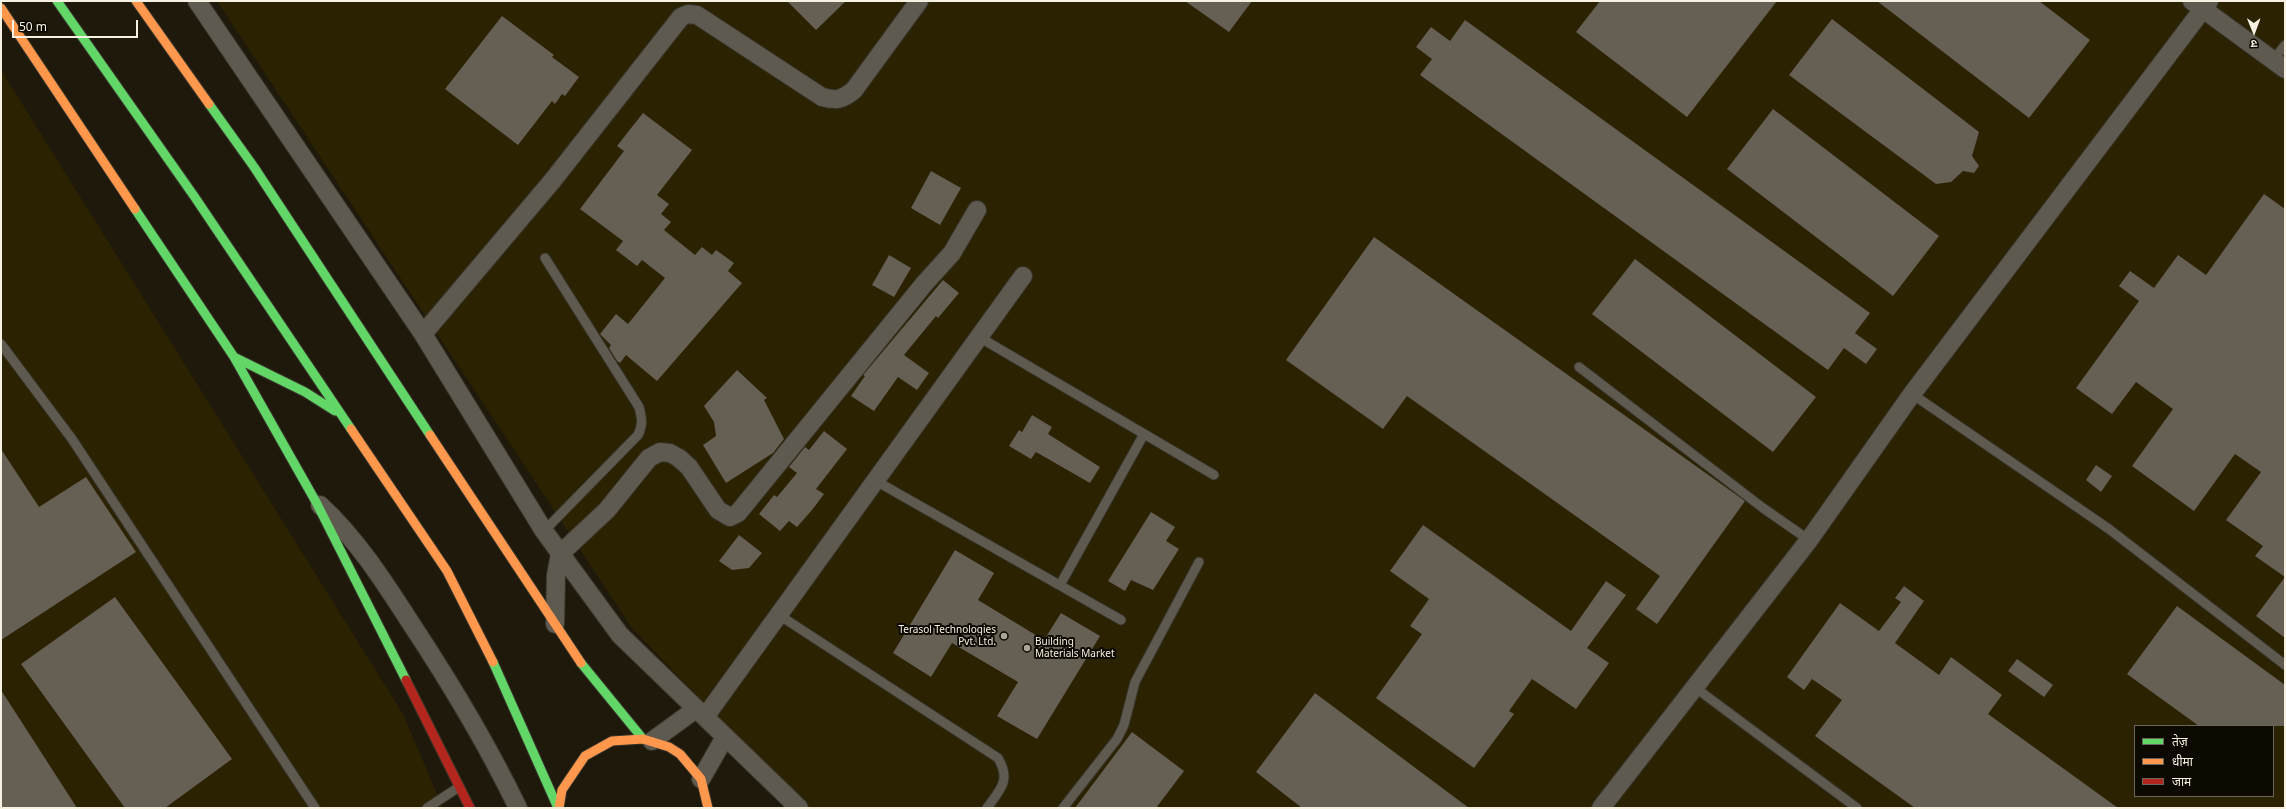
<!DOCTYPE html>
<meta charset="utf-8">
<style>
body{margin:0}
#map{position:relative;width:2286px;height:809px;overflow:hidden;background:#1e190a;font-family:"Noto Sans","Noto Sans Devanagari",sans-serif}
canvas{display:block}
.frame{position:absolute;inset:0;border:2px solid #f6f1e0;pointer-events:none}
.legend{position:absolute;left:2134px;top:725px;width:140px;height:72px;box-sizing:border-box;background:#0c0901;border:1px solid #6a665a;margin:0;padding:5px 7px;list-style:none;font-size:12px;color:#f6f1e0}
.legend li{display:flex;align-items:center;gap:8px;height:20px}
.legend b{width:20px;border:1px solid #6a665a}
.north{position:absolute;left:2234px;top:12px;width:40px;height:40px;-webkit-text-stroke:3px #0c0901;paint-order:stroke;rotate:179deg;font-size:11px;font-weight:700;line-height:16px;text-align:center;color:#f6f1e0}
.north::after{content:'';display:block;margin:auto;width:14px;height:18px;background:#f6f1e0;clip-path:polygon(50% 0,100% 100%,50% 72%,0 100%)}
.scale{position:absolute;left:12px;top:20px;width:126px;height:18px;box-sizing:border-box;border:2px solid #f6f1e0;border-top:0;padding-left:5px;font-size:12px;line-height:14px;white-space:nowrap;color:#f6f1e0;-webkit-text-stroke:3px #0c0901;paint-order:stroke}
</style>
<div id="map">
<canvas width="2286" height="809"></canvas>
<div class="frame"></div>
<ul class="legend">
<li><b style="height:5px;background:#63d668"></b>तेज़</li>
<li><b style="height:5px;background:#ff974d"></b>धीमा</li>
<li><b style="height:5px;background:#b3261e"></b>जाम</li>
</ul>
<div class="north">उ</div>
<div class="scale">50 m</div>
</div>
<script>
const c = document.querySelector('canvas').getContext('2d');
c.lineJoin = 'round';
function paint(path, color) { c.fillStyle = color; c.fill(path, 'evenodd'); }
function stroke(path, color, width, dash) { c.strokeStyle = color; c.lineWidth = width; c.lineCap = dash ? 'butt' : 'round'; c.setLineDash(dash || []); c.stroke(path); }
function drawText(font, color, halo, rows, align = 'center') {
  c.font = font + ' "Noto Sans",sans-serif'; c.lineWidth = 4; c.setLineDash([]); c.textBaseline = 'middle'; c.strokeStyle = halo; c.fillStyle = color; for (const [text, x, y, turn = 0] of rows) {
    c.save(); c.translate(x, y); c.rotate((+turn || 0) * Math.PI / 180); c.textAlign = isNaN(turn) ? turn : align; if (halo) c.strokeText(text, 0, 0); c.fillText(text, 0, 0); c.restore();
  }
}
const built = new Path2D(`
 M217 1H2285V808H804L632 628ZM2135 726H2273V796H2135Z
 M1 70 403 714 443 808H1Z`);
const building = new Path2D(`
 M787 1H846L816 30Z
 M1185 1H1252L1229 32Z
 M1600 1H1777L1687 117 1576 32Z
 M1877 1H2039L2090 40 2029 118Z
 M502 16 554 55 552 57 579 77 565 96 562 94 555 104 552 101 518 145 445 89Z
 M1832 19 1979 132 1972 156 1979 166 1974 173 1963 171 1951 182 1936 184 1789 75Z
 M1465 20 1870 313 1855 333 1877 349 1866 364 1844 348 1828 370 1420 75 1432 59 1416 47 1431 27 1450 41Z
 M1773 109 1939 236 1893 296 1727 169Z
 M643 113 692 150 657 195 669 204 661 214 671 222 664 230 695 255 702 247 712 255 716 250 734 263 728 271 742 283 657 381 626 355 620 363 617 361 609 348 611 345 600 334 616 314 628 324 665 278 642 260 637 266 616 250 623 241 580 209 624 151 617 146Z
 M931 171 961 188 940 225 911 208Z
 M2264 194 2285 209V638L2256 616 2285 577 2255 556 2263 546 2226 520 2261 472 2235 454 2194 511 2132 466 2173 409 2136 382 2112 414 2076 388 2139 301 2119 286 2130 271 2154 288 2178 255 2206 275Z
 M1374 237 1745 501 1657 624 1636 609 1660 576 1407 396 1383 429 1286 360Z
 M889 255 911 268 894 297 872 285Z
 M1635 259 1816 397 1773 452 1592 314Z
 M943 280 959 293 938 318 936 316 904 355 929 373 917 390 898 377 874 411 851 396 865 376 863 375Z
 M737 370 767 398 764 400 784 439 773 453 726 483 703 445 716 436 714 422 704 406Z
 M1032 415 1052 427 1048 434 1100 467 1090 483 1036 452 1031 459 1009 446 1019 430 1022 432Z
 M824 431 847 449 816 489 824 494 812 510 797 527 789 521 780 531 759 514 774 495 777 497 797 473 789 467 805 447 809 450Z
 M1 449 39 507 86 477 136 552 1 640Z
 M2096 465 2112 476 2101 492 2086 480Z
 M1151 512 1175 527 1166 541 1179 549 1153 590 1131 580 1125 591 1108 581Z
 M1423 525 1571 631 1606 581 1626 595 1587 648 1609 663 1576 709 1532 679 1509 711 1514 714 1474 768 1376 698 1422 634 1410 626 1429 599 1390 571Z
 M739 535 762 553 749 568 732 570 719 561Z
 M955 550 994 573 978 600 1044 640 1061 613 1100 636 1037 739 997 716 1018 682 952 643 931 677 893 653Z
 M1904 586 1924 601 1895 643 1939 675 1951 657 2002 695 1988 714 2118 808H1915L1815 736 1842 700 1812 679 1804 690 1787 677 1840 603 1879 631 1901 602 1895 598Z
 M115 597 232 759 165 808H125L21 664Z
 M2177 606 2285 685V726H2199L2127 674Z
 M2017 659 2053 685 2044 697 2008 671Z
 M1 690 77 808H1Z
 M1315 693 1469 808H1302L1256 772Z
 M1132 732 1184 771 1156 808H1075Z`);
const lane = new Path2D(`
 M2272 62 2285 45
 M979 337 1214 475
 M1 344 72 439 315 808
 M1579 367 1763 508 1809 540
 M1912 394 2109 529 2285 665
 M876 481 1121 620
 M544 531 638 435C643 425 642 418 639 407L545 258
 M1060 585 1144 434
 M779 615 998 758C1011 780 1001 789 987 808
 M1693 686 1857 808
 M427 808 459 787
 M1063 808 1117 739 1124 725 1135 682 1199 562`);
const street = new Path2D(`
 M197 1 423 334 544 531 620 635 799 808
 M2192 1 2285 69
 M423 334 553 180 681 17 688 14 697 15 822 97C836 101 842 100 854 90L919 1
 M320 505C357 539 385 583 412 625 451 684 487 744 518 808
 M555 624 556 575 560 554 607 510 649 458 660 452 670 453 679 458 689 467 718 510 730 517 738 513 924 284 952 253 977 210
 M705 717 1023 276
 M652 741 696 709
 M701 779 725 737
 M1601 808 1809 540 1912 394 2209 1`);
const fast = new Path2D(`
 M57 1 194 196 351 429
 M209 104 254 167 430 435
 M135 209 234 357 316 502 406 680
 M234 357 305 392 335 411
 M493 662 558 808
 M581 663 643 739`);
const slow = new Path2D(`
 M136 1 209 104
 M1 8 135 209
 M351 429 447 571 493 662
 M430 435 581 663
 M559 808 562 790 585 756 612 741 643 739 669 747 680 754 701 779 708 808`);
const jam = new Path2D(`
 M406 680 470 808`);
const markers = [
 [1004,636,4,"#aaa595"],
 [1027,648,4,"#aaa595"]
];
const poiNames = [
 ["Terasol Technologies",996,630],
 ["Pvt. Ltd.",996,642],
 ["Building",1035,642,"left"],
 ["Materials Market",1035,654,"left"]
];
paint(built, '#2b2201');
paint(building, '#665f54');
stroke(lane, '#37342a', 11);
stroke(street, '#37342a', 20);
stroke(fast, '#37342a', 11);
stroke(slow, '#37342a', 11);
stroke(jam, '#37342a', 11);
stroke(lane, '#5e5a4f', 9);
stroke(street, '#5e5a4f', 18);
stroke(fast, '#63d668', 9);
stroke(slow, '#ff974d', 9);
stroke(jam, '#b3261e', 9);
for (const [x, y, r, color] of markers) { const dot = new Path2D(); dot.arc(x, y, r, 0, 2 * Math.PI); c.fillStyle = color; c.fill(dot); stroke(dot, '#0c0901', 1.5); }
drawText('10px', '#f6f1e0', '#0c0901', poiNames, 'right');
</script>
